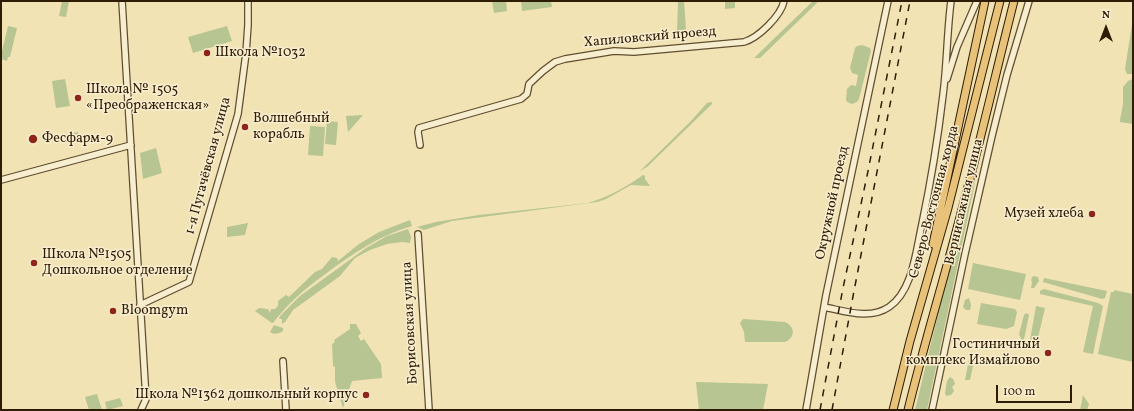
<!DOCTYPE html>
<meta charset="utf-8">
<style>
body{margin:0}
#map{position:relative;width:1134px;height:411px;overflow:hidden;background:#f2e3b5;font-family:Vollkorn,serif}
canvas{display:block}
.frame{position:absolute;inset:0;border:2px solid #2f1c04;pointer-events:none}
.north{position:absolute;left:1086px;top:8px;width:40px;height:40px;-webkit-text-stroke:3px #f7edcf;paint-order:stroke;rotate:0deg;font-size:11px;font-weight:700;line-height:16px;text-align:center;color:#2f1c04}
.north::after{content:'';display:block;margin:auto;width:14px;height:18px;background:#2f1c04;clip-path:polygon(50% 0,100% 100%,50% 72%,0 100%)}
.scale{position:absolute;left:996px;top:385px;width:76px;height:18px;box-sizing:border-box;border:2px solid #2f1c04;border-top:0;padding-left:5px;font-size:12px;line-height:14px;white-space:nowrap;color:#2f1c04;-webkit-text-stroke:3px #f7edcf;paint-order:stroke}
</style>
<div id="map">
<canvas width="1134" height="411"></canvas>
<div class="frame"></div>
<div class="north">N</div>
<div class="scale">100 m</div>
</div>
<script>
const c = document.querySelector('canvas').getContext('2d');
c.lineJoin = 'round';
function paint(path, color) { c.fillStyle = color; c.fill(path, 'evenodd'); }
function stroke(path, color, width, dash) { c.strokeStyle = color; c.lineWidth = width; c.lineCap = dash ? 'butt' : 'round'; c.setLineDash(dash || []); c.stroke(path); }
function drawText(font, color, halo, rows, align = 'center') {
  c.font = font + ' Vollkorn,serif'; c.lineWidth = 3; c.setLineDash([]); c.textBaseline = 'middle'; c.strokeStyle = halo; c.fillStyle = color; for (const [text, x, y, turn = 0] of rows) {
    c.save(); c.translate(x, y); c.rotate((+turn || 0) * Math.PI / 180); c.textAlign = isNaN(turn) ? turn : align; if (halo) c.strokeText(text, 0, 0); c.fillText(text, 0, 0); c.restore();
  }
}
const green = new Path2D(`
 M62 1H69L66 17 59 16Z
 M492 1H506L507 11 494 13Z
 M521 1H551L552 7 522 11Z
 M678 1H684L686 30H677Z
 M725 1H735V8L725 9Z
 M813 1H819L760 58H754Z
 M1133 18V74H1127L1125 69Z
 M8 26 17 28 10 57H8L7 61 1 59V55Z
 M227 26 232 41 193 53 188 37Z
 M862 45 870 48 871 51 859 99 857 102 852 104 847 102 846 100 847 89 851 85 856 86 858 75 852 73 850 68 855 48 857 46Z
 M65 79 70 106 56 108 52 81Z
 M1133 79V124L1120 122V120L1123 104V87L1128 81Z
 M712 102V104L647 167 640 171 691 121 707 103Z
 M363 115 348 132 346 116Z
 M327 121 338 122 336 145 325 144Z
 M310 126 325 127 323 156 308 155Z
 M78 132 80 140 66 143 64 135Z
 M156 148 162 173 143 179 140 153Z
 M643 175 645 176V179L650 186 631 185 606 199 597 202 452 221 424 230 417 227 436 222 479 215 588 203C611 196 624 188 643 175Z
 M976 178 927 410H915L946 281Z
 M410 220 412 226C378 236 352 254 324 275 305 289 288 303 273 323H272L255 311 259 308 268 309 270 313 271 309H275L278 306V301L286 295 289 297 315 272 322 269 332 257 337 258 338 261 359 244 379 232Z
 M248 223 245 235 227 237V227Z
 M408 229 411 237 410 243 402 242 387 244 370 250 355 258 340 276 293 310 285 322 282 324V319H279L280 316 300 296 366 248 387 236Z
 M973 263 1026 274 1020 300 968 289Z
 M1033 276 1038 277 1039 281 1034 288H1031L1032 282 1031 280Z
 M1044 278 1107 291 1105 298 1102 299 1043 282Z
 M1044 289 1098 303 1103 306 1093 354 1083 352 1093 306 1040 294V291Z
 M1114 290 1133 294V362L1098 354 1111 292H1114Z
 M969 298 971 305 970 310H966L963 307 965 300Z
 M981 303 1015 309 1017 312 1014 326 1006 329 977 324Z
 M1036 306 1045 308 1037 342 1030 340Z
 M1026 313 1028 314 1029 315 1023 344 1019 334 1024 315Z
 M743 319 785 322C796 327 795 338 785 342H745L744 332 740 323Z
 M350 324H356L361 333 358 336 361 341 364 339 381 364 382 378 352 381 343 408 335 382V367L333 366 332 344 335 342 334 340 350 329Z
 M274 325 283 328V331C279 334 274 335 270 332Z
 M972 352 975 357 970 380H965L970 354Z
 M950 377 953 379 955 384 952 387 954 391 951 395 946 396 945 393 947 381Z
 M696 382 768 384 763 410H699Z
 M97 394 102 410H89L85 397Z
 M1083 395 1089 404 1087 410H1080Z
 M120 398 123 406 107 410 105 402Z`);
const minor = new Path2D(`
 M122 1 146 399 141 410
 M947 79 957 47 977 1
 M420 145 418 132 419 128 521 99 527 94 529 84 543 71 555 62 565 59 614 51 634 52 744 42C758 38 781 16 784 1
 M1 180 131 145
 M418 234 429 410
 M140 305 189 282 238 114 246 53 248 25V1
 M824 307C845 311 870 320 889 307 913 291 916 250 922 224 931 181 938 138 943 95 947 64 947 32 951 1
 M283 361 286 410
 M806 410 826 295 888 1
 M932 410 965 254 992 136 1007 75 1029 1`);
const major = new Path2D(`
 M933 244 985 1
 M893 410 910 341 948 208 1000 1
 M908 410C924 344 944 279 961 213 980 143 996 72 1014 1`);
const rail = new Path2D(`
 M820 410 843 288 867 176 902 1
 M832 410 854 291 910 1`);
const markers = [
 [207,53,4,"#8f2418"],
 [78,98,4,"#8f2418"],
 [245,127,4,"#8f2418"],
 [33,139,5,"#8f2418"],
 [1092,214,4,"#8f2418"],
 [34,263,4,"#8f2418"],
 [113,311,4,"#8f2418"],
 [1048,353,4,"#8f2418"],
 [366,395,4,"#8f2418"]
];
const streetNames = [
 ["Хапиловский проезд",650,38,-5],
 ["1-я Пугачёвская улица",209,166,-75],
 ["Северо-Восточная хорда",935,202,-75],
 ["Вернисажная улица",965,202,-77],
 ["Окружной проезд",833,203,-78],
 ["Борисовская улица",411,323,-93]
];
const poiNames = [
 ["Школа №1032",215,53],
 ["Школа № 1505",86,90],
 ["«Преображенская»",86,106],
 ["Волшебный",253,119],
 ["корабль",253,135],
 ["Фесфарм-9",42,139],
 ["Музей хлеба",1084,214,"right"],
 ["Школа №1505",42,255],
 ["Дошкольное отделение",42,271],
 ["Bloomgym",121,311],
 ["Гостиничный",1040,345,"right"],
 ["комплекс Измайлово",1040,361,"right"],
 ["Школа №1362 дошкольный корпус",358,395,"right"]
];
paint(green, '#b6c591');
stroke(minor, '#604e30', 8);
stroke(major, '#2f1c04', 9);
stroke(minor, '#f7edcf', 5.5);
stroke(major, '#e9c27a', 7);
stroke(rail, '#2f1c04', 1.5, [7, 7]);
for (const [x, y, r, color] of markers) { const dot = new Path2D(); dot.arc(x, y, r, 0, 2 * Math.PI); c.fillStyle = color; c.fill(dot); stroke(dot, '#f7edcf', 1.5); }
drawText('14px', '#2f1c04', '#f7edcf', streetNames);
drawText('14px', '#2f1c04', '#f7edcf', poiNames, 'left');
</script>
